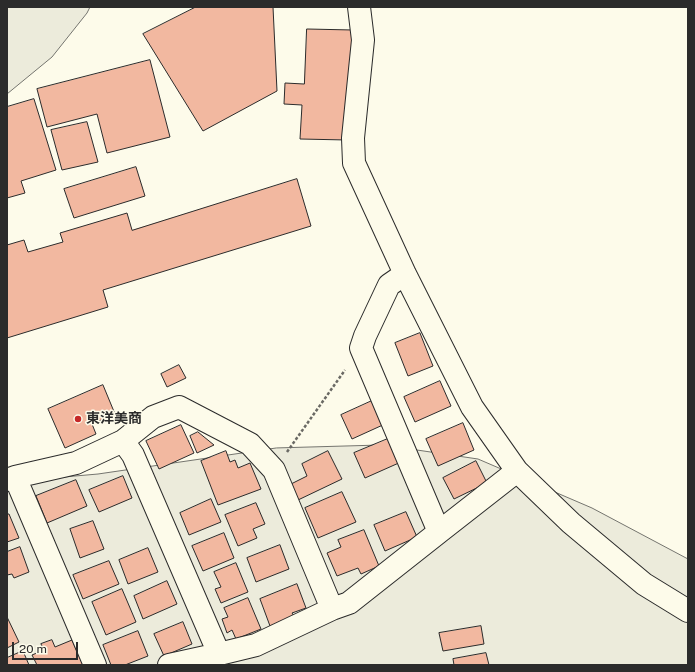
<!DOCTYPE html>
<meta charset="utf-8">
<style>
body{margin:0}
#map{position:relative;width:695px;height:672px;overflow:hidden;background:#fdfbea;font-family:"Public Sans",sans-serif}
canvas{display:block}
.frame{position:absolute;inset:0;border:8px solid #2b2b2b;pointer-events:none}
.scale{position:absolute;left:12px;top:642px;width:66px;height:18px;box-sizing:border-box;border:2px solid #2b2b2b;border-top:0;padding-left:5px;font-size:12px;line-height:14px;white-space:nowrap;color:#2b2b2b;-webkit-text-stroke:3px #fdfbea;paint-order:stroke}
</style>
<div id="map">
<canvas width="695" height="672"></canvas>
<div class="frame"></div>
<div class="scale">20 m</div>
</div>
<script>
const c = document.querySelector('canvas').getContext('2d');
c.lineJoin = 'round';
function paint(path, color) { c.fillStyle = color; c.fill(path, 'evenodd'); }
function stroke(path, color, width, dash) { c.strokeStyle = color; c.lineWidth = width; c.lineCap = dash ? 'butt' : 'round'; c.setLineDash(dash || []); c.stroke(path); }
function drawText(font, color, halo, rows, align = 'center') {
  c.font = font + ' "Public Sans","Noto Sans JP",sans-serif'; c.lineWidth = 3; c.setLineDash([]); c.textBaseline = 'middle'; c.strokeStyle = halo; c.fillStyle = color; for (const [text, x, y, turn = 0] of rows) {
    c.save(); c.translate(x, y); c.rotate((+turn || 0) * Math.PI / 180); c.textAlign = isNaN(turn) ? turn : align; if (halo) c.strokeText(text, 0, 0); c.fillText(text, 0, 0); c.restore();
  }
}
const green = new Path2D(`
 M7 7H90L87 13 52 57 7 94Z
 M383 445 478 459 592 508 688 559V665H7V482L98 474 276 448Z`);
const building = new Path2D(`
 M196 7H273L277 91 203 131 143 34Z
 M307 29 353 30 347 140 300 139 302 105 284 104 285 83 304 84Z
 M150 60 170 137 107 153 97 114 47 127 37 89Z
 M34 99 56 170 21 181 25 193 7 198V107Z
 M87 122 98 162 62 170 51 130Z
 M136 167 145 196 74 218 64 189Z
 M297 179 311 226 103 290 108 307 7 338V245L24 240 28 252 63 242 60 233 127 213 132 230Z
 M420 333 433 366 408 376 395 343Z
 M179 365 186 378 167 387 161 374Z
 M440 381 451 406 415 422 404 397Z
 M103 385 115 414 92 424 96 434 65 448 48 409Z
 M374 400 385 424 352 439 341 415Z
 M463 423 474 450 438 466 426 439Z
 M181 425 194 453 159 469 146 441Z
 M198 432 214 445 197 453 190 436Z
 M390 438 401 462 365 478 354 453Z
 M226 451 230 462 235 460 238 468 250 463 261 489 218 505 201 461Z
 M328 451 342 479 298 500 291 484 307 476 302 464Z
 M476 461 487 483 454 499 443 478Z
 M123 476 132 498 99 512 89 490Z
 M76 480 87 506 47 523 36 496Z
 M342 492 356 522 318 538 305 508Z
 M211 499 221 522 189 535 180 513Z
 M256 503 265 524 253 529 257 538 238 546 225 515Z
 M406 512 417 537 385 551 374 525Z
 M7 514H9L19 538 7 542Z
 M93 521 104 549 80 558 70 529Z
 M364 530 379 566 361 574 358 568 337 576 327 553 341 547 338 540Z
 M224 533 234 558 203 571 192 546Z
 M280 545 289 569 256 582 247 558Z
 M20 547 29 572 14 578 12 574 7 575V552Z
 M148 548 158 572 128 584 119 560Z
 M109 561 119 584 83 599 73 575Z
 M236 563 248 592 221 603 215 589 221 587 214 572Z
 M167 581 177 604 143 619 134 596Z
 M297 584 306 608 292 613 294 616 270 626 260 599Z
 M122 589 136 622 106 635 92 602Z
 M248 598 261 629 236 639 232 630 227 633 222 619 228 617 224 608Z
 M7 617 19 642 7 648Z
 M183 622 192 644 164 656 154 634Z
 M481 626 484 644 443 651 439 633Z
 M138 631 148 656 125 665H111L103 645Z
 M52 640 55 647 72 640 83 665H37L32 655 44 650 41 644Z
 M23 651 29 665H7V658Z
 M486 653 489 665H454L453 659Z`);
const path = new Path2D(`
 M287 452 345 370`);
const minor = new Path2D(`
 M359 7 363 40 353 138 354 163 405 274 472 407 517 471 571 523 644 584 688 611
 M405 274 389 285 365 336 361 348 439 532 517 471
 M123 441 133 455 219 654 169 665
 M15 477 76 463 123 441 153 417 179 407 250 444 274 470 332 609 256 645 219 654
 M7 480 15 477 95 665
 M332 609 349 603 439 532`);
const markers = [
 [78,419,4,"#c62828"]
];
const poiNames = [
 ["東洋美商",86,419]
];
paint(green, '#ecebdb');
stroke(green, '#74746e', 1);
paint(building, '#f2b8a0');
stroke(building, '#2b2b2b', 1);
stroke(minor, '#2b2b2b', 24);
stroke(path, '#6a6964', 2.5, [3, 2]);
stroke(minor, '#fdfbea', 22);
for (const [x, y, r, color] of markers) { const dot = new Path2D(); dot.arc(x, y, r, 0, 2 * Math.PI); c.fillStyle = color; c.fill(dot); stroke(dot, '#fdfbea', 1.5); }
drawText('bold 14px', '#2b2b2b', '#fdfbea', poiNames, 'left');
</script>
